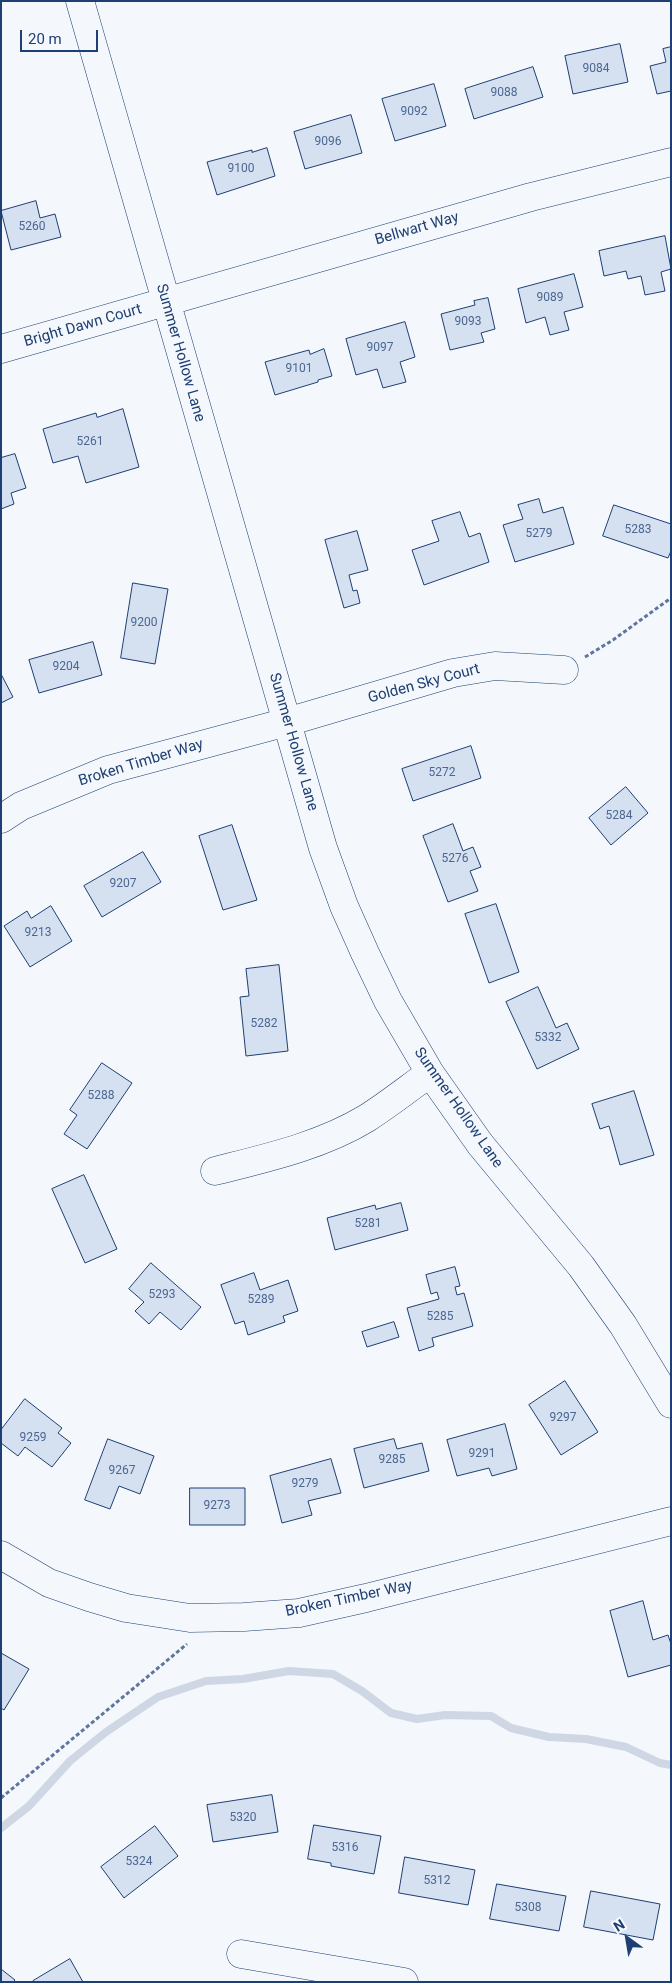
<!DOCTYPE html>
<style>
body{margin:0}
#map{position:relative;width:672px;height:1983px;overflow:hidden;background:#f4f7fb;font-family:Roboto,sans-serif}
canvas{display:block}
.frame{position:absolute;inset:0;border:2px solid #1d3f73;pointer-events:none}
.north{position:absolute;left:602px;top:1913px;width:50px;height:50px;-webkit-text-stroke:4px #f4f7fb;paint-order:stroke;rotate:328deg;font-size:14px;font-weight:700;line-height:20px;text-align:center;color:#1d3f73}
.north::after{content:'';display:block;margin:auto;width:18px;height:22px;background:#1d3f73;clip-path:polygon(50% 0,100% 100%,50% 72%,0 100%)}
.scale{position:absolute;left:20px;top:30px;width:78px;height:22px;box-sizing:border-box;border:2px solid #1d3f73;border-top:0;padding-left:6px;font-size:15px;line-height:18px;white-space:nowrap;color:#1d3f73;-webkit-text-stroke:4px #f4f7fb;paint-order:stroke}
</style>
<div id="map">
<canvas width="672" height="1983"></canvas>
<div class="frame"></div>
<div class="north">N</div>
<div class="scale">20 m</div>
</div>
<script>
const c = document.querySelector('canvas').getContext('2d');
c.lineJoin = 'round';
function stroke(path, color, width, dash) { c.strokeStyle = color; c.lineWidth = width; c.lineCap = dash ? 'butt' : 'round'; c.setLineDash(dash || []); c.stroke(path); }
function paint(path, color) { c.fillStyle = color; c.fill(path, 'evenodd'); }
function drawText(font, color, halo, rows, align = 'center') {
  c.font = font + ' Roboto,sans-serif'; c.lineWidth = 4; c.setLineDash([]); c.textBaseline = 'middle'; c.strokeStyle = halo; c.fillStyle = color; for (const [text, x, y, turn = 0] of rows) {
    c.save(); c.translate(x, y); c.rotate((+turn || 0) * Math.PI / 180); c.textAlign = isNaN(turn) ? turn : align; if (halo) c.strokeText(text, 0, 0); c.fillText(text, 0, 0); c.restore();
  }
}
const stream = new Path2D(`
 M1 1828 29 1806 70 1761 106 1732 158 1697 206 1681 243 1679 289 1671 333 1674 362 1691 391 1713 417 1719 445 1715 491 1716 511 1728 549 1737 586 1739 626 1747 660 1763 671 1765`);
const building = new Path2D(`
 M620 44 628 82 573 94 565 56Z
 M671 47V91L657 94 650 66 666 62 663 49Z
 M533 67 543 97 474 119 465 89Z
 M434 84 446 126 395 141 382 99Z
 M351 115 362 153 305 169 294 132Z
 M267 148 275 176 217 195 207 162 252 150V152Z
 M36 201 40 218 55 214 61 237 11 250 1 211Z
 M665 236 671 269 661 272 665 291 645 295 641 276 628 279 626 271 604 276 599 251Z
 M574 274 583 307 564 312 569 330 550 335 545 317 526 323 518 289Z
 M488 298 495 329 481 333 484 342 450 350 441 314 475 305 474 301Z
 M405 322 415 357 400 362 406 382 383 388 377 369 356 375 346 339Z
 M324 349 332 376 318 380V382L275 395 265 362 309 350 310 354Z
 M123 409 139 467 86 483 78 456 53 463 43 429 96 413 97 417Z
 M15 454 26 488 11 493 14 504 1 509V458Z
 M539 499 543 513 563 507 574 544 515 562 503 525 523 519 518 505Z
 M614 505 671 524V551L668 558 603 536Z
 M460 512 469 537 480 533 489 562 424 585 412 550 439 541 432 521Z
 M357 531 368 570 349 575 353 591 357 590 360 603 344 608 325 540Z
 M133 583 168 589 155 664 121 658Z
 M93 642 102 675 39 693 29 660Z
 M1 674 13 697 1 703Z
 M471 746 481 778 413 801 402 769Z
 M626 787 648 813 611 845 589 818Z
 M453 824 463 851 473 847 481 867 470 871 478 891 448 902 423 836Z
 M232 825 257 900 223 910 199 836Z
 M143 852 161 882 102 917 84 886Z
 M496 904 519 972 489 983 465 914Z
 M51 906 72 941 30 967 4 926 27 911 31 918Z
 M279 965 288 1051 246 1056 240 997 249 996 246 969Z
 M538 987 556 1028 567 1023 579 1049 537 1069 506 1002Z
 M102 1063 132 1083 87 1149 64 1134 77 1115 70 1110Z
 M634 1091 654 1155 620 1165 609 1126 600 1129 592 1104Z
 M84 1175 117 1249 85 1263 52 1189Z
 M401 1203 408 1230 335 1250 327 1218 375 1205 376 1209Z
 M151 1263 201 1307 181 1330 160 1312 149 1324 135 1311 144 1302 129 1289Z
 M455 1267 460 1286 455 1287 457 1295 464 1293 473 1326 432 1338 434 1346 419 1351 407 1308 439 1299 437 1292 431 1294 426 1275Z
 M254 1273 260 1290 288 1280 298 1311 283 1316 285 1322 248 1335 244 1321 235 1324 221 1285Z
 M394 1322 399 1337 367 1347 362 1332Z
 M565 1381 598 1432 561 1455 529 1405Z
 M25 1399 62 1428 58 1433 71 1443 52 1467 25 1447 18 1456 1 1443V1430Z
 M505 1424 517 1469 492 1476 489 1468 457 1476 447 1440Z
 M108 1439 154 1456 140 1494 119 1486 110 1509 85 1500Z
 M394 1439 397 1449 422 1443 429 1471 364 1488 354 1449Z
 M331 1459 341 1493 308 1501 312 1515 282 1523 270 1476Z
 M190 1488H245V1525H190Z
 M643 1601 653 1640 668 1635 671 1644V1665L628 1677 610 1611Z
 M1 1653 29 1669 4 1710 1 1708Z
 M272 1795 278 1832 213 1842 207 1805Z
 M314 1825 381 1836 374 1874 331 1866V1863L308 1859Z
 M155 1826 178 1856 124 1898 101 1867Z
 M405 1857 475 1870 468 1905 399 1893Z
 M497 1884 566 1896 559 1931 490 1919Z
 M591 1891 660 1904 653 1940 584 1927Z
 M70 1959 83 1982H33V1981Z
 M1 1969 15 1980 13 1982H1Z`);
const path = new Path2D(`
 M585 657 613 640 671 598
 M1 1798 187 1644`);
const minor = new Path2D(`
 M80 1 323 848 344 906 365 953 388 1001 430 1073 480 1144 581 1266 623 1325 671 1404
 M1 349 531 197 671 162
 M1 819 21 806 108 770 287 722 453 673 495 666 564 670
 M215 1171C266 1158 321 1146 367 1118 389 1104 409 1088 430 1073
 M1 1555 49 1583 89 1597 126 1608 190 1618 244 1617 299 1613 366 1598 671 1521
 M241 1954 404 1982`);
const numberNames = [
 ["9084",596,69],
 ["9088",504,93],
 ["9092",414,112],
 ["9096",328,142],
 ["9100",241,169],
 ["5260",32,227],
 ["9089",550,298],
 ["9093",468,322],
 ["9097",380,348],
 ["9101",299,369],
 ["5261",90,442],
 ["5283",638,530],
 ["5279",539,534],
 ["9200",144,623],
 ["9204",66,667],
 ["5272",442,773],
 ["5284",619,816],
 ["5276",455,859],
 ["9207",123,884],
 ["9213",38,933],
 ["5282",264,1024],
 ["5332",548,1038],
 ["5288",101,1096],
 ["5281",368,1224],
 ["5293",162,1295],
 ["5289",261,1300],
 ["5285",440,1317],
 ["9297",563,1418],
 ["9259",33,1438],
 ["9291",482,1454],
 ["9285",392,1460],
 ["9267",122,1471],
 ["9279",305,1484],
 ["9273",217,1506],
 ["5320",243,1818],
 ["5316",345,1848],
 ["5324",139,1862],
 ["5312",437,1881],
 ["5308",528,1908]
];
const streetNames = [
 ["Bellwart Way",417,229,-16],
 ["Bright Dawn Court",83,326,-16],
 ["Summer Hollow Lane",180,353,74],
 ["Golden Sky Court",424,684,-15],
 ["Summer Hollow Lane",293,742,74],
 ["Broken Timber Way",141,763,-17],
 ["Summer Hollow Lane",458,1108,55],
 ["Broken Timber Way",349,1599,-12]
];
stroke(stream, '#cfd7e4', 8);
paint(building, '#d5e0f0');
stroke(building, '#1d3f73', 1);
stroke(minor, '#1d3f73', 29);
stroke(path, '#5e769c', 3, [4, 2.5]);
stroke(minor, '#f4f7fb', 28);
drawText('12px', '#4b6792', null, numberNames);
drawText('15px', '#1d3f73', '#f4f7fb', streetNames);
</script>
